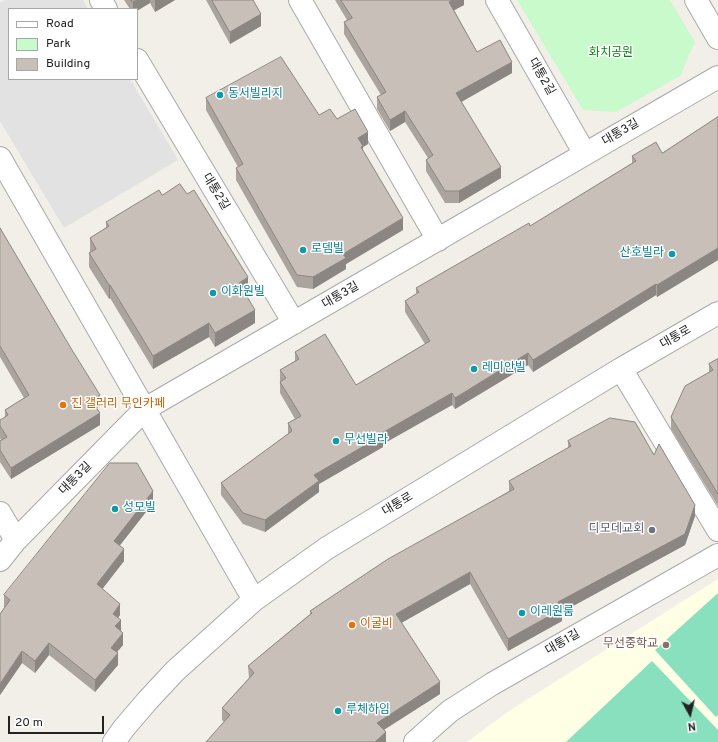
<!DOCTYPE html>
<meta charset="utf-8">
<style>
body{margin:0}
#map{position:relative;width:718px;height:742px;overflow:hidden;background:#f2efe9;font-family:Overpass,sans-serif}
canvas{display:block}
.legend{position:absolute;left:8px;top:8px;width:130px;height:72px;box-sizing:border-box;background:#fff;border:1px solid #a7a7a7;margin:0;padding:5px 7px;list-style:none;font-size:12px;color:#222}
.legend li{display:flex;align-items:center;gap:8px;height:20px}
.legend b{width:20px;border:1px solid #a7a7a7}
.north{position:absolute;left:670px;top:694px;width:40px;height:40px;-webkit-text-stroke:3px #fff;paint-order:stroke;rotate:172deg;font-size:11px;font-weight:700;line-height:16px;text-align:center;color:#222}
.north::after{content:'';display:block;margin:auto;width:14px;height:18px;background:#222;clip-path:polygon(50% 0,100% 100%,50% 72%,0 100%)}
.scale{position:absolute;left:8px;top:716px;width:96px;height:18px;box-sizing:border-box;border:2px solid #222;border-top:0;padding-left:5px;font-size:12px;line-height:14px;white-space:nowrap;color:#222;-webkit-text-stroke:3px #fff;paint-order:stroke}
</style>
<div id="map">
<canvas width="718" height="742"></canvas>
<ul class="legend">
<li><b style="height:5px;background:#fff"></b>Road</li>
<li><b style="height:11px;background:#c8facc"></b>Park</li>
<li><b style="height:11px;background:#c7bfb8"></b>Building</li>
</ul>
<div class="north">N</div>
<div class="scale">20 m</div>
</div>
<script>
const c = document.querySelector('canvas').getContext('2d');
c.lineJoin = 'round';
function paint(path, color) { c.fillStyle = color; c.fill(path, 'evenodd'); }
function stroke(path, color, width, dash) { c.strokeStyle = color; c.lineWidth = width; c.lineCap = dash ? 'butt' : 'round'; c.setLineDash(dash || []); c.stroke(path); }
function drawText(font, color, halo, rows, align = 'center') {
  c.font = font + ' Overpass,"Noto Sans KR",sans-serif'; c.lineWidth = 3; c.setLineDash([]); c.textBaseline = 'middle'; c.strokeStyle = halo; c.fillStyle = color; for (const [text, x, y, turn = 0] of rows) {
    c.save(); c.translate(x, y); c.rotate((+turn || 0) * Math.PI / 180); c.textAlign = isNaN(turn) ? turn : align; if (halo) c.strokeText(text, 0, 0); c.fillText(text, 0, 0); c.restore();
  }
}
const education = new Path2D(`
 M718 579V742H467L509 711Z`);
const park = new Path2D(`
 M517 0H670L695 42 680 76 616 112 583 110Z`);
const pitch = new Path2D(`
 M718 593V715L716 717 655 650Z
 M652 661 718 730V742H566Z`);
const parking = new Path2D(`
 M5 0H83L88 9H9V79H130L178 160 64 228 0 121V3Z`);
const minor = new Path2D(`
 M101 0 106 9
 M300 0 438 240
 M497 0 585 154
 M696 0 718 38
 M137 60 294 323
 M0 158 254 600
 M621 369 718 530
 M0 513 16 540
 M0 560 16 540 145 409 718 77
 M114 742 124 728 148 700 175 671 254 600 327 548 621 369 718 313
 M415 742 450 711 492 684 718 555`);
const wall = new Path2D(`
 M124 0H175L155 12 150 3 137 9H130Z
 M206 0H253L261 26 230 44Z
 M335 0H464V5L454 10 477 52 512 73 461 102 501 178 459 203H445L426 171V160L428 158 405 122 390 131 377 109V97L381 95 344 34V22L347 20Z
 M206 98 319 115 337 119 368 144 363 147V150L403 230 346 264V269L313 289 297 287 236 180V168L238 167 206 110Z
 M718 117V260L657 297 656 295 533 372 528 365 455 409 452 405 383 444V447L319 484V492L265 532 243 524 221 495V483L288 434V423L295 419 280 393V370L295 361V352L356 385 425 344 405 312V301L416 294V288L530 226 632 163V156L662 153Z
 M162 195 248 291 245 293 255 323 215 347 209 337 153 369 110 298 109 299 89 267V253L90 252V238L106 228V222Z
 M0 228 100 406 97 408 100 425 11 479 0 462V441L1 440 0 438V426L5 417V410L24 398 0 357Z
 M718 359V506L671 429V417L709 372V364Z
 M568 441 654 455 695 516 685 545 562 612V621L508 651 470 584 401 623 440 694 384 730 386 742 224 722 222 720V708L249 678 248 666 310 614V611L509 491V481L568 448Z
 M153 503 119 546 124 561 102 589 120 615 118 618 123 645 117 652 118 665 95 692 49 655 35 673 22 663 0 695V614L5 607H4V595Z`);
const shadedWall = new Path2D(`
 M137 0H150V3L137 11V9H133V2Z
 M155 0H175L155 12Z
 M452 0H464V5L449 13V2Z
 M261 14V26L230 44V32Z
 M512 62V73L456 105V93Z
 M405 111V122L390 131V120Z
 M368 132V144L363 147V158L358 138Z
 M501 167V178L459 203V191Z
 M403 218V230L346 264V269L313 289V277L343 254Z
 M718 248V260L657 297V285Z
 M248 277V291L239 296V283Z
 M656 284V295L533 372V360Z
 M109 285H110V298L109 299Z
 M255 310V323L215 347V333Z
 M209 323V337L153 369V356Z
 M528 353V365L455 409V398Z
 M452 393V405L383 444V447L319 484V492L265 532V520L314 475 382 433Z
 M100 395V406L91 411V400Z
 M100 413V425L11 479V468Z
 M153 491V503L114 553V541Z
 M695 505V516L685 545 562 612V621L508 651V639L558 602Z
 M124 549V561L97 596V584Z
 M470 572V584L396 626V614Z
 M120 604V615L113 625V614Z
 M121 620V632L115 626Z
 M123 633V645L111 659V648Z
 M49 643V655L35 673V661Z
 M22 651V663L0 695V684Z
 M118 653V665L95 692V680Z
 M440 682V694L377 734V723Z
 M386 732V742H375Z`);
const building = new Path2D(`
 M131 0H137L133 2Z
 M212 0H253L261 14 230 32Z
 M341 0H452L449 2 477 52 500 40 512 62 456 93 501 167 459 191H445L426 160 433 155 405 111 390 120 377 97 386 92 344 22 352 18Z
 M281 57 319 115 330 109 337 119 355 109 368 132 358 138 363 146 361 147 403 218 343 254 346 258 313 277 297 275 236 168 243 164 206 98Z
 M718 117V248L657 285 656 284 533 360 528 353 455 398 452 393 382 433 383 435 314 475 319 481 265 520 243 513 221 483 292 431 288 423 301 416 280 382 286 378 280 370 299 359 295 352 325 334 356 385 430 341 405 301 419 292 416 288 529 223 530 226 636 161 632 156 656 142 662 153Z
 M180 184 187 194 194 190 248 277 239 283 255 310 215 333 209 323 153 356 110 285H109L89 253 96 249 90 238 109 226 106 222 159 190 162 195Z
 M0 228 72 350 100 395 91 400 100 413 11 468 0 450V441L7 437 0 426V420L8 415 5 410 29 395 0 346Z
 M718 359V494L671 417 685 386 713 370 709 364Z
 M610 418 635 422 654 455 659 444 695 505 685 534 558 602 562 609 508 639 470 572 396 614 440 682 377 723 386 732 375 742H206L230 715 222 708 254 673 248 666 312 613 310 611 388 559 514 489 509 481 571 446 568 441Z
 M110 463H137L153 491 114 541 124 549 97 584 120 604 113 614 121 620 115 626 123 633 111 648 118 653 95 680 49 643 35 661 22 651 0 684V614L10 600 4 595Z`);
const markers = [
 [220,95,4,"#0f9aa8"],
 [303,250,4,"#0f9aa8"],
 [672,254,4,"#0f9aa8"],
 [213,293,4,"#0f9aa8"],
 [474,369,4,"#0f9aa8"],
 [63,405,4,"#e8710a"],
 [336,441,4,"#0f9aa8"],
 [115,509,4,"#0f9aa8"],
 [652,530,4,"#6b7280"],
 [522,613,4,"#0f9aa8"],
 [352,625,4,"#e8710a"],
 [666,645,4,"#8d6e63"],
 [338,711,4,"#0f9aa8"]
];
const parkNames = [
 ["화치공원",611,54]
];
const streetNames = [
 ["대통2길",541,77,60],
 ["대통3길",621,133,-30],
 ["대통2길",215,192,59],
 ["대통3길",341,296,-30],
 ["대통로",676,338,-30],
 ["대통3길",76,479,-45],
 ["대통로",398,505,-31],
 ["대통1길",563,643,-30]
];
const cultureNames = [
 ["동서빌리지",228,95],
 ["로뎀빌",311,250],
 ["산호빌라",664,254,"right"],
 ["이화원빌",221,293],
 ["레미안빌",482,369],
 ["무선빌라",344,441],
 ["성모빌",123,509],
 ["이레원룸",530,613],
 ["루체하임",346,711]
];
const foodNames = [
 ["진 갤러리 무인카페",71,405],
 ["이굴비",360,625]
];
const worshipNames = [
 ["디모데교회",644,530]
];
const educationNames = [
 ["무선중학교",658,645]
];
paint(education, '#ffffe5');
paint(park, '#c8facc');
paint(pitch, '#88e0be');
paint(parking, '#e2e2e2');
stroke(minor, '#a9a9a9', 24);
stroke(minor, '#fff', 22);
paint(wall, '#aba49e');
paint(shadedWall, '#8b8681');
paint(building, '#c7bfb8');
stroke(building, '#8b8681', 1);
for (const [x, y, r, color] of markers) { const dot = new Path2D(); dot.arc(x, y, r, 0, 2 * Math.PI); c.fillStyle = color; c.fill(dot); stroke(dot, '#fff', 1.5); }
drawText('12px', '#0c8416', '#fff', parkNames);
drawText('12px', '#222', '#fff', streetNames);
drawText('12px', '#0d838f', '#fff', cultureNames, 'left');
drawText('12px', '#c56008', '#fff', foodNames, 'left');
drawText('12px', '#5b616d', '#fff', worshipNames, 'right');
drawText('12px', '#785e54', '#fff', educationNames, 'right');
</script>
